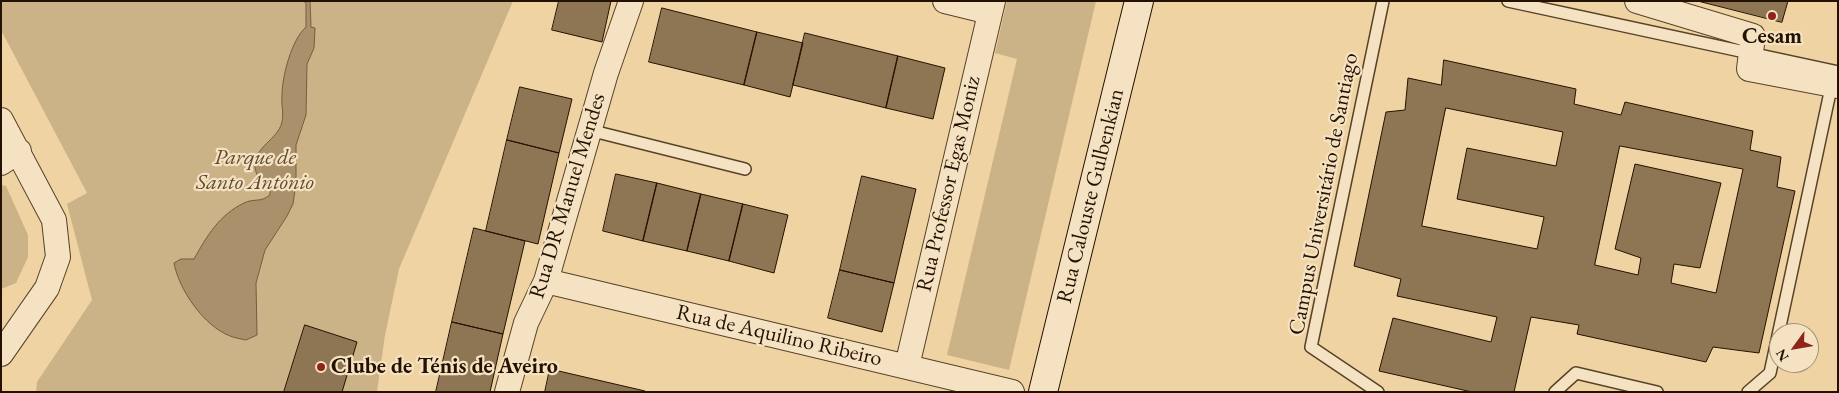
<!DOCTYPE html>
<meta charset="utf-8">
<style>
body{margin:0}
#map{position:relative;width:1839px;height:393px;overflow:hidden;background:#efd3a3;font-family:"EB Garamond",serif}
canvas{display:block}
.frame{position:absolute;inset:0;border:2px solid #241200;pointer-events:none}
.north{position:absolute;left:1769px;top:323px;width:50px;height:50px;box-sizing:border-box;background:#f5e2c3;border:1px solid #a18f75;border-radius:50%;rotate:238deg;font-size:14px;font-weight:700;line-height:20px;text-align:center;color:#241200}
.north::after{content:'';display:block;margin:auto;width:18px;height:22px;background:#8f2418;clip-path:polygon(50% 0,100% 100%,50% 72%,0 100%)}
</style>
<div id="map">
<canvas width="1839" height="393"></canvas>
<div class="frame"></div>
<div class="north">N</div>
</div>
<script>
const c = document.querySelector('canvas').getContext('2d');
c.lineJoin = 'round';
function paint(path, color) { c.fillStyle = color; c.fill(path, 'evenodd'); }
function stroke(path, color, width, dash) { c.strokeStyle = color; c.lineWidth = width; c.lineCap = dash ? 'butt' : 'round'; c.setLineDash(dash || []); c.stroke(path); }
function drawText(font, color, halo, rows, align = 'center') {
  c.font = font + ' "EB Garamond",serif'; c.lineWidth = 4.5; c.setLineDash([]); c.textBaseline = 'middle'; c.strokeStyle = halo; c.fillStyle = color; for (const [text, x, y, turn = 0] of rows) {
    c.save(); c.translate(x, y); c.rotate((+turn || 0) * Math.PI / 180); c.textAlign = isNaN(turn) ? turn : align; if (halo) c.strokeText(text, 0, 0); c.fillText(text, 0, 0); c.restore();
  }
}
const green = new Path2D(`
 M1 1H513L399 269 385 335 377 392H36L37 382 92 300 67 204 87 193 1 30Z
 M1007 1H1096L1009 370 947 355 1017 59 995 53Z
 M1 185 6 186 28 235V257L16 283 1 289Z`);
const water = new Path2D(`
 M303 1H310L311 27 315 28 314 48 307 64 306 115 296 145V183L293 204 287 216 265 250 256 283 257 335 246 340C241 339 235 338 230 336 204 326 179 290 174 263L181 259H194C207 236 219 215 244 203 254 198 260 203 270 195V189C262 183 256 177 255 167 254 146 278 140 282 122 284 113 281 104 282 95 282 76 292 39 306 27V3Z`);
const building = new Path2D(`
 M559 1H611L602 42 552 30Z
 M1698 1H1788L1782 22Z
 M662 8 757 32 744 85 649 62Z
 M757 32 803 43 790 97 744 85Z
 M805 33 898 56 886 108 793 85Z
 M898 56 945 68 933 119 886 108Z
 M1444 60 1576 89 1574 104 1621 115 1625 102 1753 131 1750 150 1781 157 1777 187 1795 191 1759 353 1713 347 1706 362 1577 334 1579 325 1531 317 1514 392H1472L1379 371 1393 318 1491 342 1497 317 1397 296 1401 279 1354 266 1386 112 1405 110 1408 78 1441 85ZM1446 108 1563 132 1556 166 1467 148 1457 199 1544 217 1537 249 1422 226ZM1620 146 1743 169 1716 293 1671 283 1674 264 1700 268 1721 183 1635 164 1615 249 1641 258 1638 275 1595 265Z
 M520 87 572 99 559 153 507 140Z
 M507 140 559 153 538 244 486 231Z
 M616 174 657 183 643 241 603 231Z
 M862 176 916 189 894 283 840 270Z
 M657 183 701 194 687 251 643 241Z
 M701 194 743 204 729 261 687 251Z
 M743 204 788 215 774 273 729 261Z
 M474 228 525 241 503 334 452 322Z
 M840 270 894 283 882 332 828 318Z
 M452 322 503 334 490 392H436Z
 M305 325 357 342 342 392H284Z
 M550 369 645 391V392H545Z`);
const lane = new Path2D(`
 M1508 1 1838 72
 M589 130 745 169
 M1378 392 1311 347 1383 1
 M1555 392 1576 373 1657 392
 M1748 392 1770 373 1832 83`);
const street = new Path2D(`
 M945 1 990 12
 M1637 1 1753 36 1749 69 1838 86
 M1 120 54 220 58 257 47 288 1 354
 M1 163 19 151
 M546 281 1012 392
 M907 366 993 1
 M507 392 526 323 546 281 606 73 631 1`);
const secondary = new Path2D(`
 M1043 392 1139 1`);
const markers = [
 [1772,16,5,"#8f2418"],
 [321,367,5,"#8f2418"]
];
const poiNames = [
 ["Cesam",1772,37],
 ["Clube de Ténis de Aveiro",331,367,"left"]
];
const parkNames = [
 ["Parque de",255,158],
 ["Santo António",255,183]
];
const streetNames = [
 ["Rua Professor Egas Moniz",949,184,-77],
 ["Campus Universitário de Santiago",1324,194,-79],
 ["Rua DR Manuel Mendes",568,196,-73],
 ["Rua Calouste Gulbenkian",1091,196,-76],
 ["Rua de Aquilino Ribeiro",779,336,13]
];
paint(green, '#ccb287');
paint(water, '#aa916c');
stroke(water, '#745e41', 1);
paint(building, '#8e7655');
stroke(building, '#241200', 1);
stroke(lane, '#574229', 14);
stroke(street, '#574229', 26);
stroke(secondary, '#241200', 30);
stroke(lane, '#f5e2c3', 11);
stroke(street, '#f5e2c3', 24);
stroke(secondary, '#f5e2c3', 28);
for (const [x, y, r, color] of markers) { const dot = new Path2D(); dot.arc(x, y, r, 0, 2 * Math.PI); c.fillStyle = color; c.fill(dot); stroke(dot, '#f5e2c3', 2); }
drawText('bold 22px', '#241200', '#f5e2c3', poiNames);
drawText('italic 22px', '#5f4a2f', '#f5e2c3', parkNames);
drawText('22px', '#241200', '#f5e2c3', streetNames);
</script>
